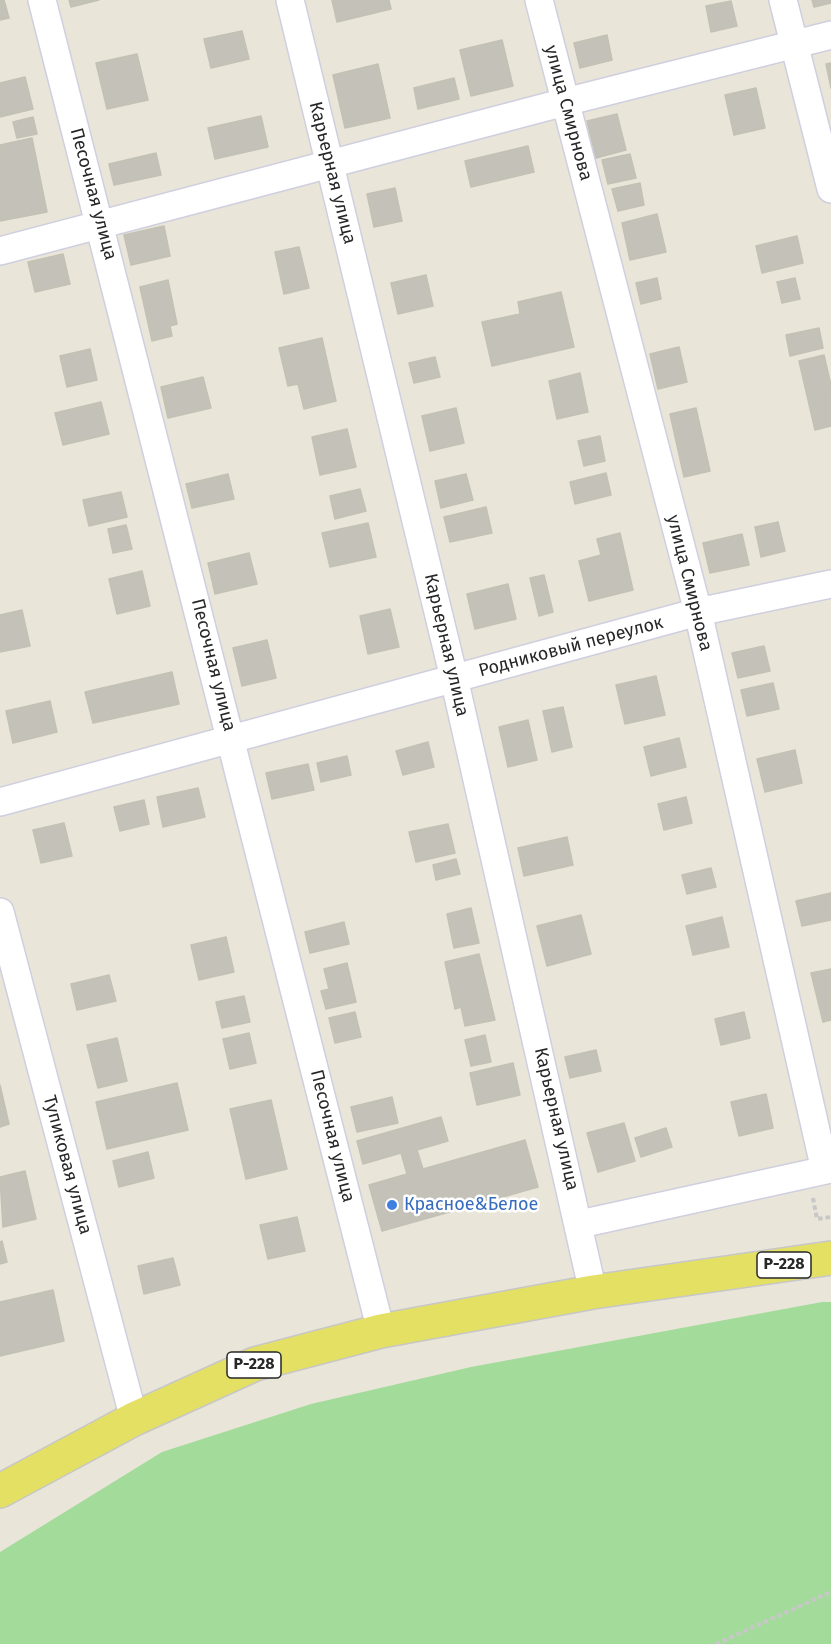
<!DOCTYPE html>
<meta charset="utf-8">
<style>
body{margin:0}
canvas{display:block;background:#e9e5d9}
</style>
<canvas width="831" height="1644"></canvas>
<script>
const c = document.querySelector('canvas').getContext('2d');
c.lineJoin = 'round';
function paint(path, color) { c.fillStyle = color; c.fill(path, 'evenodd'); }
function stroke(path, color, width, dash) { c.strokeStyle = color; c.lineWidth = width; c.lineCap = dash ? 'butt' : 'round'; c.setLineDash(dash || []); c.stroke(path); }
function drawText(font, color, halo, rows, align = 'center') {
  c.font = font + ' "Fira Sans",sans-serif'; c.lineWidth = 5; c.setLineDash([]); c.textBaseline = 'middle'; c.strokeStyle = halo; c.fillStyle = color; for (const [text, x, y, turn = 0] of rows) {
    c.save(); c.translate(x, y); c.rotate((+turn || 0) * Math.PI / 180); c.textAlign = isNaN(turn) ? turn : align; if (halo) c.strokeText(text, 0, 0); c.fillText(text, 0, 0); c.restore();
  }
}
const green = new Path2D(`
 M822 1302H831V1644H0V1552L162 1452 311 1404 471 1367Z`);
const building = new Path2D(`
 M0 0H4L9 18 0 20Z
 M69 0H99L71 7Z
 M332 0H389L391 9 337 22Z
 M812 0H831V3L814 7Z
 M731 1 737 26 711 32 706 6Z
 M242 31 249 59 211 68 204 39Z
 M607 35 612 60 580 68 574 43Z
 M502 40 513 86 471 96 460 50Z
 M137 54 148 100 107 109 96 63Z
 M831 63V88L826 64Z
 M378 64 390 118 345 128 333 75Z
 M25 77 33 109 0 117V83Z
 M454 78 459 99 418 109 414 88Z
 M756 88 765 128 734 135 725 95Z
 M617 114 626 150 596 158 587 121Z
 M261 116 268 147 215 159 208 128Z
 M33 117 37 134 17 138 13 122Z
 M32 138 47 212 0 221V145Z
 M528 146 534 172 471 187 465 161Z
 M156 153 161 175 114 185 109 164Z
 M630 154 636 178 608 184 602 160Z
 M640 183 644 205 618 211 612 189Z
 M395 188 402 221 374 227 367 194Z
 M657 214 666 252 630 260 622 223Z
 M164 226 170 256 131 265 124 235Z
 M797 236 803 263 762 273 756 246Z
 M299 247 309 288 284 294 275 252Z
 M63 254 70 284 35 292 28 262Z
 M426 275 433 306 398 314 391 283Z
 M657 278 661 299 641 304 636 283Z
 M795 278 800 299 782 303 777 282Z
 M168 280 177 324 170 326 172 336 152 341 140 287Z
 M561 292 574 347 492 366 482 322 520 314 518 302Z
 M819 328 823 348 790 356 786 335Z
 M322 338 336 401 304 409 298 384 288 386 279 348Z
 M679 347 687 382 658 389 650 354Z
 M90 349 97 380 67 387 60 356Z
 M824 355 831 385V426L815 430 799 361Z
 M435 357 440 377 414 383 409 363Z
 M580 373 588 412 557 419 549 381Z
 M203 377 211 408 168 418 161 387Z
 M101 402 109 434 63 445 55 413Z
 M456 408 464 443 430 451 422 416Z
 M696 408 710 471 684 477 670 414Z
 M347 429 356 467 320 475 312 437Z
 M600 436 605 461 584 466 578 441Z
 M606 473 611 495 575 504 570 482Z
 M228 474 234 499 192 508 186 484Z
 M466 474 473 500 441 508 435 481Z
 M360 489 366 511 335 519 330 496Z
 M121 492 127 517 89 526 83 500Z
 M486 507 492 533 450 542 444 517Z
 M778 522 785 551 761 557 755 527Z
 M368 523 376 557 330 567 322 533Z
 M126 525 132 549 113 553 108 529Z
 M620 533 633 590 589 601 579 561 601 555 597 539Z
 M742 534 749 565 710 573 703 543Z
 M249 553 257 584 215 594 208 563Z
 M142 571 150 606 117 614 109 579Z
 M544 575 553 612 539 616 530 578Z
 M508 584 516 619 475 629 467 594Z
 M390 609 399 647 368 654 360 616Z
 M22 610 30 646 0 652V615Z
 M267 640 276 678 242 686 233 648Z
 M764 646 770 671 738 678 732 653Z
 M172 672 179 704 93 723 85 692Z
 M656 676 665 715 625 724 616 685Z
 M773 683 779 709 747 716 741 690Z
 M50 701 57 732 13 743 6 711Z
 M563 707 572 747 552 752 543 711Z
 M528 720 537 760 508 767 499 727Z
 M679 738 686 767 651 776 644 747Z
 M428 742 434 767 403 775 396 751Z
 M795 750 802 783 765 792 757 759Z
 M347 756 351 775 321 782 317 763Z
 M308 764 314 790 272 799 266 773Z
 M198 788 205 817 163 827 157 797Z
 M686 797 692 823 664 830 658 804Z
 M144 800 149 824 120 831 114 807Z
 M64 823 72 856 41 863 33 830Z
 M448 824 455 853 416 862 409 832Z
 M567 837 573 865 524 876 518 848Z
 M456 859 460 874 436 880 433 865Z
 M711 868 716 887 687 894 682 875Z
 M831 893V920L802 926 796 901Z
 M471 908 479 943 454 948 447 914Z
 M581 915 591 954 547 966 537 926Z
 M722 917 729 947 693 955 686 926Z
 M344 922 349 944 310 953 305 932Z
 M226 937 234 972 199 980 191 945Z
 M479 954 495 1020 465 1026 461 1007 455 1009 445 962Z
 M347 963 356 1002 326 1009 321 991 329 989 324 969Z
 M831 969V1020L823 1022 811 973Z
 M109 975 116 1001 77 1010 71 984Z
 M244 996 250 1022 222 1028 216 1002Z
 M355 1012 361 1037 335 1043 329 1018Z
 M744 1012 750 1038 721 1045 715 1019Z
 M249 1033 256 1063 230 1069 223 1039Z
 M485 1035 491 1062 471 1066 465 1040Z
 M117 1038 127 1081 98 1088 87 1045Z
 M596 1050 601 1071 570 1078 565 1057Z
 M513 1063 520 1095 477 1105 470 1073Z
 M177 1083 188 1130 107 1149 96 1102Z
 M0 1085 9 1124 0 1127Z
 M766 1094 773 1128 739 1136 731 1102Z
 M392 1097 398 1123 357 1132 351 1107Z
 M271 1100 287 1169 246 1179 230 1109Z
 M441 1117 448 1141 417 1150 423 1169 525 1140 538 1187 382 1231 369 1185 407 1174 401 1153 363 1164 357 1141Z
 M624 1123 635 1161 598 1172 587 1133Z
 M666 1128 672 1147 641 1157 635 1138Z
 M148 1152 154 1178 119 1187 113 1161Z
 M25 1171 36 1219 3 1227 0 1177Z
 M297 1217 305 1251 268 1259 260 1225Z
 M2 1241 7 1262 0 1264V1242Z
 M173 1258 180 1285 144 1294 138 1266Z
 M53 1290 64 1341 0 1356V1302Z`);
const path = new Path2D(`
 M813 1198 817 1219 831 1217
 M716 1644 831 1592`);
const minor = new Path2D(`
 M42 0 381 1331
 M290 0 454 678 593 1292
 M539 0 698 612 825 1170
 M783 0 831 189
 M0 251 565 102 831 35
 M0 802 698 612 831 584
 M0 912 134 1419
 M580 1224 831 1169`);
const major = new Path2D(`
 M0 1491 134 1419 255 1364 381 1331 593 1292 831 1258`);
const markers = [
 [392,1205,6,"#3f7fe0"]
];
const shields = [
 [784,1265,54],
 [254,1365,54]
];
const shieldNames = [
 ["Р-228",784,1265],
 ["Р-228",254,1365]
];
const streetNames = [
 ["улица Смирнова",568,113,75],
 ["Карьерная улица",332,173,76],
 ["Песочная улица",93,194,75],
 ["улица Смирнова",689,583,76],
 ["Карьерная улица",446,645,77],
 ["Родниковый переулок",571,647,-15],
 ["Песочная улица",213,665,76],
 ["Карьерная улица",556,1119,77],
 ["Песочная улица",332,1136,76],
 ["Тупиковая улица",67,1165,75]
];
const shopNames = [
 ["Красное&Белое",404,1205]
];
paint(green, '#a3db9a');
paint(building, '#c4c1b9');
stroke(building, '#c3c1b4', 1.5);
stroke(minor, '#cfcfdf', 30);
stroke(major, '#c7c7c7', 36);
stroke(path, '#c7c7c7', 4, [4.5, 3]);
stroke(minor, '#fff', 27);
stroke(major, '#e3e064', 33);
for (const [x, y, r, color] of markers) { const dot = new Path2D(); dot.arc(x, y, r, 0, 2 * Math.PI); c.fillStyle = color; c.fill(dot); stroke(dot, '#fff', 2); }
for (const [x, y, w] of shields) { const box = new Path2D(); box.roundRect(x - w / 2, y - 13, w, 26, 4.5); c.fillStyle = '#fff'; c.fill(box); stroke(box, '#272727', 1.5); }
drawText('bold 16px', '#272727', null, shieldNames);
drawText('18px', '#272727', '#fff', streetNames);
drawText('18px', '#366cbe', '#fff', shopNames, 'left');
</script>
